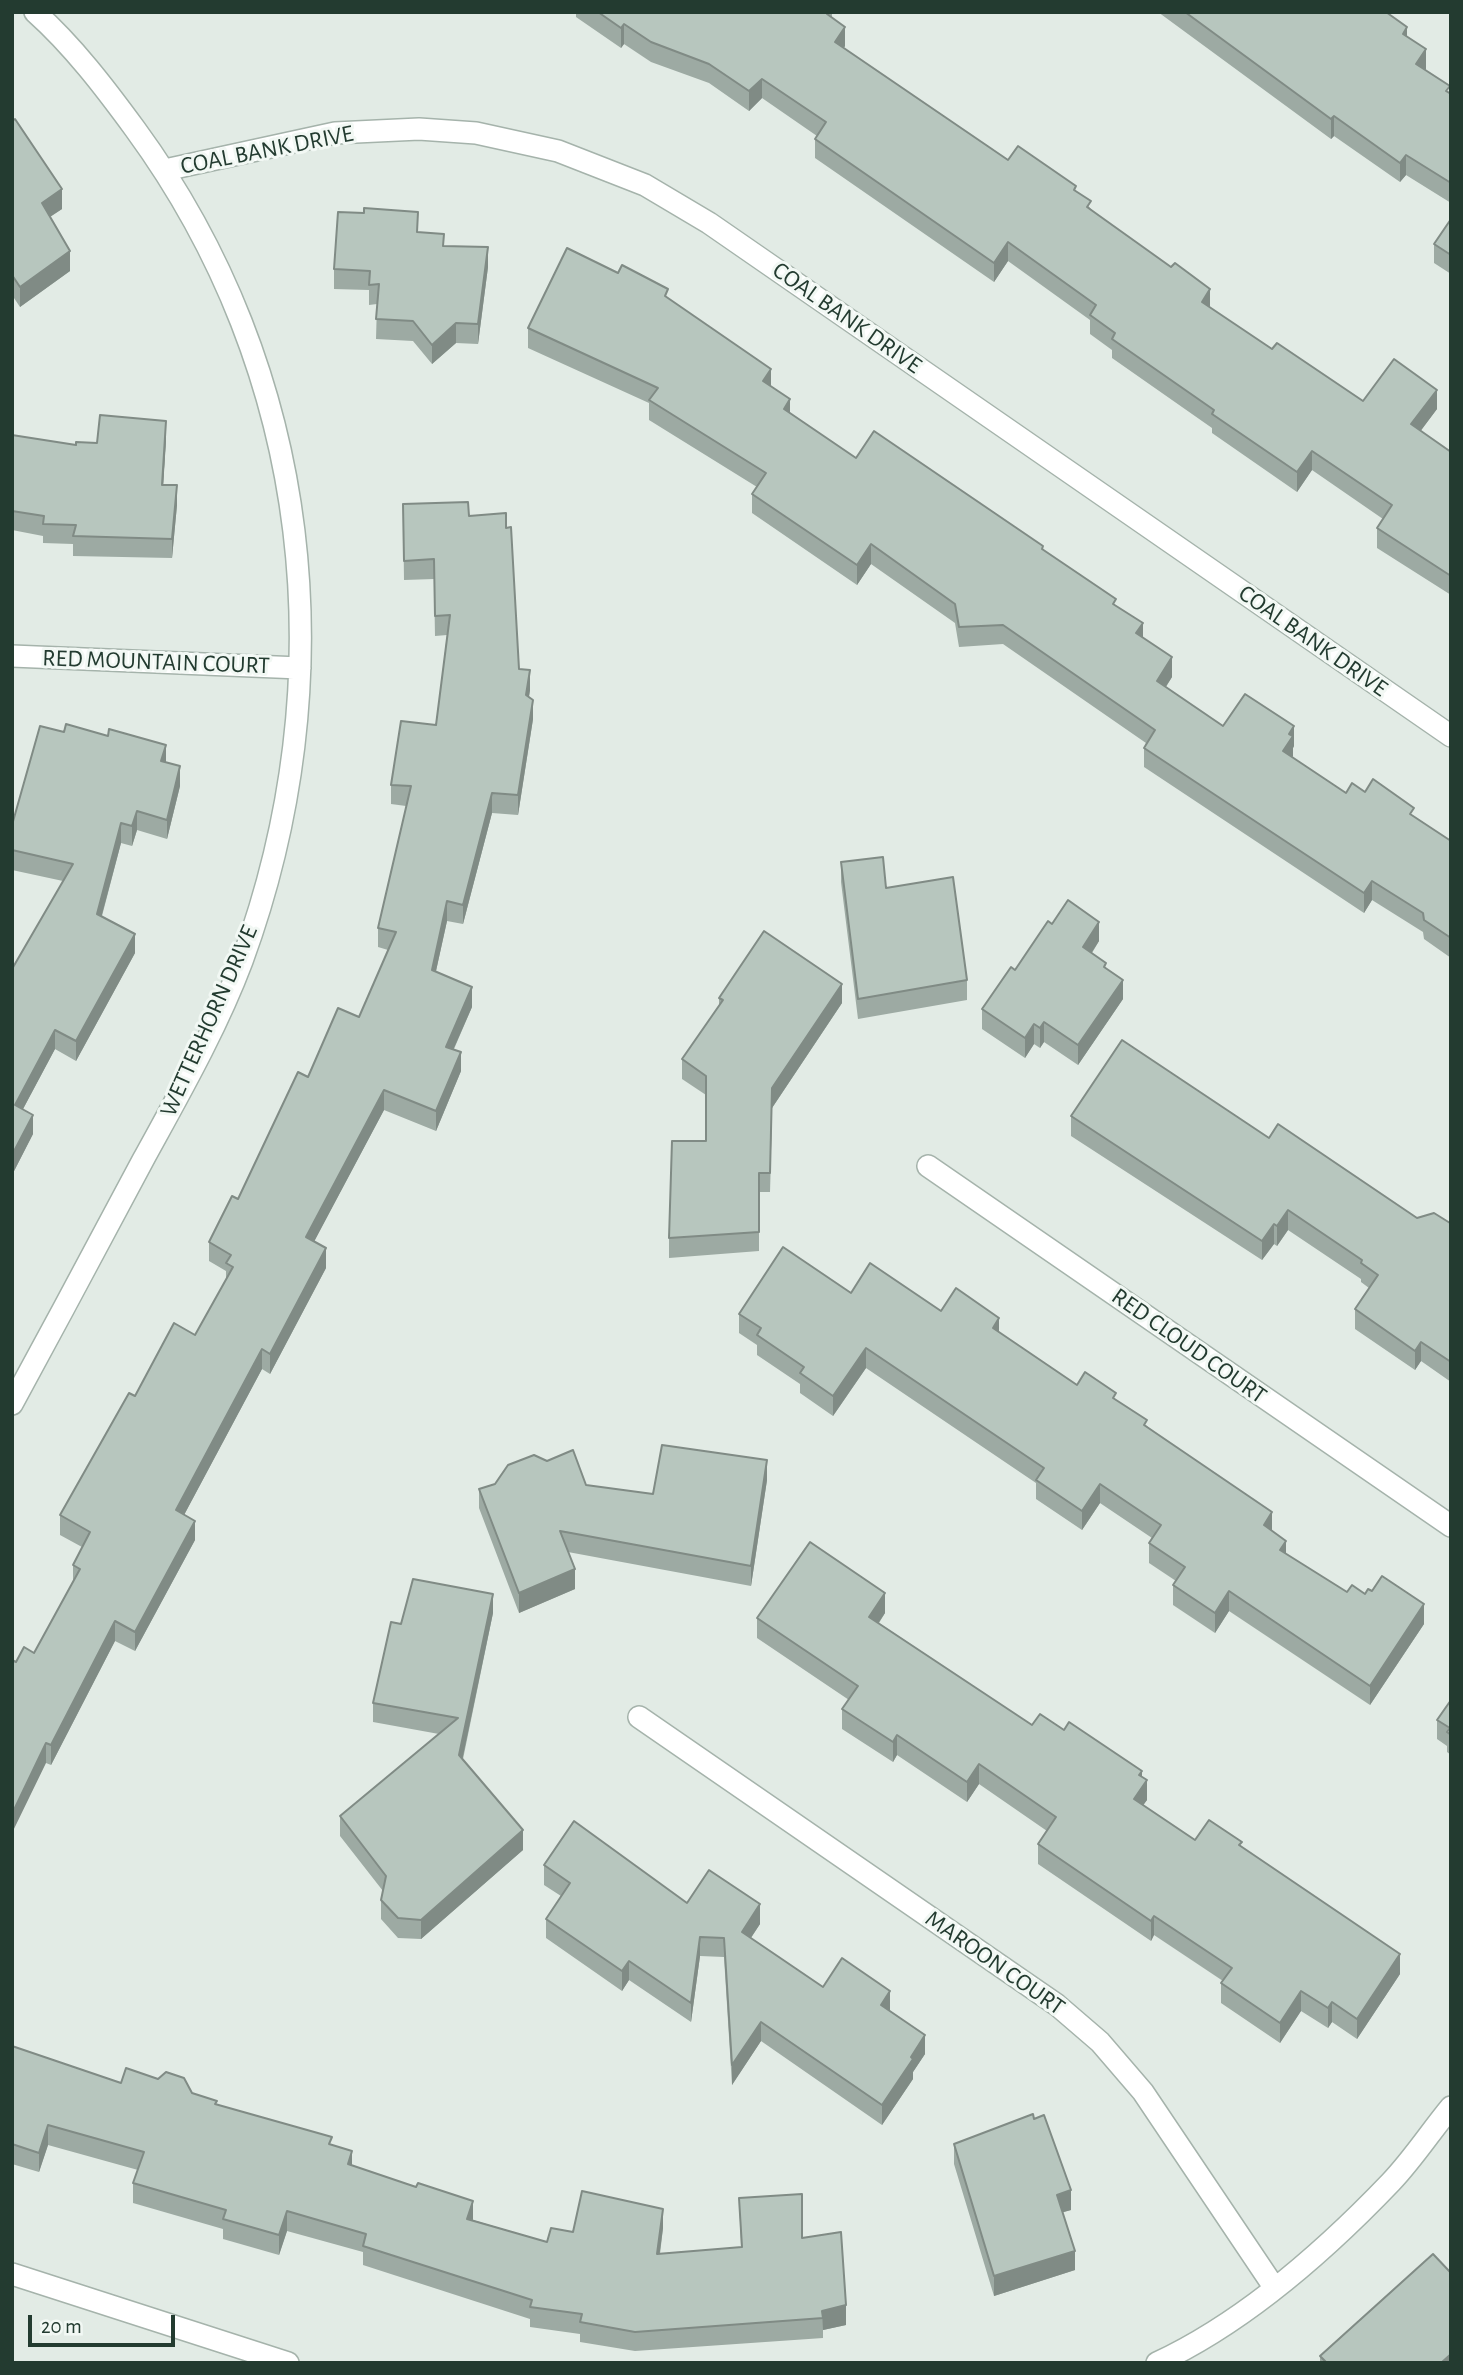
<!DOCTYPE html>
<style>
body{margin:0}
#map{position:relative;width:1463px;height:2375px;overflow:hidden;background:#e2ebe5;font-family:"Alegreya Sans",sans-serif}
canvas{display:block}
.frame{position:absolute;inset:0;border:14px solid #233b30;pointer-events:none}
.scale{position:absolute;left:28px;top:2315px;width:147px;height:32px;box-sizing:border-box;border:4px solid #233b30;border-top:0;padding-left:9px;font-size:21px;line-height:24px;white-space:nowrap;color:#233b30;-webkit-text-stroke:5px #f2f8f4;paint-order:stroke}
</style>
<div id="map">
<canvas width="1463" height="2375"></canvas>
<div class="frame"></div>
<div class="scale">20 m</div>
</div>
<script>
const c = document.querySelector('canvas').getContext('2d');
c.lineJoin = 'round';
function stroke(path, color, width, dash) { c.strokeStyle = color; c.lineWidth = width; c.lineCap = dash ? 'butt' : 'round'; c.setLineDash(dash || []); c.stroke(path); }
function paint(path, color) { c.fillStyle = color; c.fill(path, 'evenodd'); }
function drawText(font, color, halo, rows, align = 'center') {
  c.font = font + ' "Alegreya Sans",sans-serif'; c.lineWidth = 6; c.setLineDash([]); c.textBaseline = 'middle'; c.strokeStyle = halo; c.fillStyle = color; for (const [text, x, y, turn = 0] of rows) {
    c.save(); c.translate(x, y); c.rotate((+turn || 0) * Math.PI / 180); c.textAlign = isNaN(turn) ? turn : align; if (halo) c.strokeText(text, 0, 0); c.fillText(text, 0, 0); c.restore();
  }
}
const minor = new Path2D(`
 M165 170 335 133 419 129 476 133 558 151 645 185 709 223 1451 736
 M12 656 300 668
 M928 1166 1451 1526
 M12 1404C56 1323 100 1241 143 1160 178 1096 216 1030 242 961 345 680 313 372 135 129 105 88 73 46 35 12
 M639 1717 1057 2005 1100 2042 1143 2092 1274 2287
 M12 2274 288 2363
 M1157 2363C1243 2323 1326 2250 1391 2182 1413 2159 1431 2131 1451 2107`);
const wall = new Path2D(`
 M576 12H832V17L845 46 844 48 1008 160 1076 192 1091 209 1210 308 1272 349 1363 401 1437 409 1420 431 1451 452V595L1377 548V528L1383 519 1312 470 1297 492 1212 433V428L1112 358V350L1090 334V320L1008 261 994 282 815 158V139L817 136 762 98 749 111 709 83 651 62 624 44 621 48 576 17Z
 M1158 12H1386L1407 37 1425 70 1451 94V203L1406 175 1400 182 1334 136 1331 139Z
 M12 121 62 209 50 217 70 271 20 307 12 295Z
 M1451 219V274L1434 263V244Z
 M418 233 444 246 488 267 478 344 456 343 432 364 413 341 376 339 377 304 369 305V290L334 289V269Z
 M618 273 668 298 771 386 790 413 856 458 1043 550 1116 606 1143 637 1172 677 1166 687 1223 726 1294 746 1293 748 1292 757 1346 793 1365 792 1414 816 1451 841V958L1424 939 1423 932 1372 900 1364 913 1144 767V748L1146 743 1003 644 959 647 955 623 871 564 857 585 752 513V494L757 487 649 420V403L528 348V328Z
 M12 435 76 445 97 443 166 440 163 485 177 505 172 558 73 556V544L43 543V536L12 530Z
 M403 504 469 516 519 669 530 690 529 697 533 719 518 815 492 813 463 924 447 921 436 971 472 1007 454 1049 461 1071 436 1131 384 1110 314 1241 326 1268 270 1374 262 1369 184 1515 195 1540 135 1651 115 1641 51 1765 46 1763 16 1662 34 1653 73 1581V1565L82 1547 60 1535V1515L135 1396 195 1335 226 1280V1271L209 1261V1242L238 1199 308 1077 359 1017 388 950 378 947V928L406 806 391 804V785L436 725 447 635 435 636 434 579 404 580Z
 M166 762 180 786 167 839 137 830 132 846 121 843 102 916 135 953 76 1061 55 1049 23 1109 33 1134 12 1175V969L63 881 12 870V825Z
 M841 862 886 888 967 980V1000L858 1019 841 882Z
 M1052 924 1099 941 1092 953 1106 969 1123 999 1078 1065 1044 1042 1040 1048 1034 1044 1025 1058 982 1029V1009L1015 970Z
 M719 998 842 1003 772 1108 770 1192H759V1251L669 1258V1238L706 1141V1095L682 1079V1059L719 1006Z
 M1071 1116 1269 1138 1417 1218 1451 1228V1382L1421 1361 1415 1370 1355 1329V1309L1369 1288 1361 1282V1279L1288 1230 1277 1246 1274 1244 1262 1260 1071 1136Z
 M851 1293 941 1311 999 1332 1077 1385 1116 1400 1272 1531 1286 1554 1347 1592 1365 1594 1424 1624 1370 1705 1229 1611 1215 1633 1173 1605V1585L1176 1581 1149 1563V1543L1152 1538 1100 1503 1082 1530 1036 1499V1483L866 1368 833 1416 800 1393V1384L757 1355V1345L739 1333V1314Z
 M767 1480 751 1586 568 1552 575 1589 519 1613 479 1508V1489L586 1485 653 1494Z
 M493 1613 463 1759 523 1850 421 1939 398 1938 381 1919V1900L383 1891 340 1836V1816L439 1734 373 1722V1703L401 1624Z
 M885 1613 879 1623 1032 1725 1064 1730 1142 1777 1147 1800 1143 1805 1195 1840 1242 1847 1400 1974 1357 2039 1332 2022 1328 2028 1301 2011 1280 2043 1221 2003V1983L1223 1981 1154 1935 1151 1941 1038 1864V1844L1047 1831 979 1784 967 1802 897 1755 893 1762 842 1729V1709L849 1700 757 1638V1618Z
 M1451 1700V1755L1447 1752V1746L1437 1739V1720Z
 M544 1865 687 1903 760 1924 751 1938 823 1987 890 2011 925 2054 913 2072V2079L882 2125 761 2041 732 2085 724 1957 700 1956 691 2022 629 1980 622 1991 546 1938V1919L561 1896 544 1885Z
 M12 2046 121 2083 192 2093 217 2105 332 2145 352 2165 473 2220 547 2242 573 2232 663 2228 660 2254 741 2247 739 2198 802 2238 846 2325 823 2330V2338L635 2351 580 2342V2334L530 2327V2319L363 2265V2252L287 2231 279 2255 223 2239V2229L133 2203V2183L138 2170 48 2145 39 2172 12 2164Z
 M1034 2119 1071 2210 1063 2212 1075 2270 994 2296 954 2164V2144Z
 M1320 2356 1451 2363H1320Z`);
const shadedWall = new Path2D(`
 M624 24V44L621 48V28Z
 M845 27V46L835 61V42Z
 M1407 27V47L1403 34Z
 M1426 49V69L1416 83V64Z
 M762 79V98L749 111V91Z
 M1334 116V136L1331 139V119Z
 M1406 155V175L1400 182V163Z
 M62 189V209L42 222V203Z
 M1008 242V261L994 282V263Z
 M488 247V267L478 344V324Z
 M70 251V271L20 307V287Z
 M1210 289V309L1202 302Z
 M456 323V343L432 364V345Z
 M771 369V388L763 381Z
 M1437 390V409L1411 444V424Z
 M790 399V419L784 409Z
 M166 421V440L162 505V485Z
 M1312 451V470L1297 492V472Z
 M177 485V505L172 558V539Z
 M871 544V564L857 585V565Z
 M1143 623V643L1136 633Z
 M1172 657V677L1157 700V681Z
 M530 670V690L526 714V695Z
 M533 700V719L518 815V795Z
 M1294 726V746L1293 748V756L1283 771V751L1289 734Z
 M166 745V764L161 761Z
 M180 766V786L167 839V820Z
 M492 793V813L463 924V905Z
 M137 811V830L132 846V826Z
 M121 823V843L97 933V914Z
 M1372 881V900L1364 913V893Z
 M447 901V921L432 989V970Z
 M1099 922V941L1083 966V947Z
 M135 934V953L76 1061V1041Z
 M1123 980V999L1078 1065V1045Z
 M842 984V1003L772 1108 770 1192 772 1088Z
 M472 987V1007L446 1066V1047Z
 M1044 1022V1042L1040 1048V1028Z
 M1034 1024V1044L1025 1058V1038Z
 M55 1030V1049L15 1124V1105Z
 M461 1052V1071L436 1131V1111Z
 M384 1090V1110L306 1257V1237Z
 M33 1115V1134L12 1175V1155Z
 M1288 1210V1230L1277 1246V1226Z
 M1274 1224V1244L1262 1260V1241Z
 M326 1248V1268L270 1374V1354Z
 M999 1318V1337L993 1328Z
 M1421 1342V1361L1415 1370V1351Z
 M866 1348V1368L833 1416V1396Z
 M262 1349V1369L176 1530V1510Z
 M767 1460V1480L751 1586V1566Z
 M1100 1484V1503L1082 1530V1511Z
 M1272 1512V1532L1264 1525Z
 M195 1521V1540L135 1651V1632Z
 M1286 1541V1560L1280 1550Z
 M575 1569V1589L519 1613V1593Z
 M1229 1591V1611L1215 1633V1613Z
 M885 1593V1613L869 1637V1617Z
 M493 1594V1613L459 1775V1755Z
 M1424 1604V1624L1370 1705V1686Z
 M115 1621V1641L51 1765V1745Z
 M897 1735V1755L893 1762V1742Z
 M46 1743V1763L12 1833V1814Z
 M979 1764V1784L967 1802V1782Z
 M1142 1771V1787L1147 1780V1800L1134 1818V1799L1139 1775Z
 M523 1830V1850L421 1939V1920Z
 M760 1904V1924L742 1951V1932Z
 M1154 1916V1935L1151 1941V1921Z
 M700 1937V1956L691 2022V2003Z
 M1400 1954V1974L1357 2039V2019Z
 M629 1961V1980L622 1991V1971Z
 M890 1991V2011L881 2025V2005Z
 M1301 1991V2011L1280 2043V2023Z
 M1332 2002V2022L1328 2028V2008Z
 M761 2022V2041L732 2085V2065Z
 M925 2035V2054L913 2072V2079L882 2125V2105Z
 M48 2125V2145L39 2172V2153Z
 M352 2151V2171L348 2164Z
 M1071 2190V2210L1057 2214V2195Z
 M473 2201V2220L467 2219Z
 M663 2209V2228L657 2273V2254Z
 M287 2211V2231L279 2255V2235Z
 M1075 2251V2270L994 2296V2276Z
 M846 2305V2325L823 2330 822 2311Z
 M1451 2354V2363H1441Z`);
const building = new Path2D(`
 M598 12H828L827 14 845 27 835 42 1008 160 1018 146 1076 186 1074 190 1091 201 1087 207 1171 267 1175 263 1210 289 1202 302 1272 349 1277 343 1363 401 1394 359 1437 390 1411 424 1451 452V576L1377 528 1392 505 1312 451 1297 472 1212 414 1214 410 1112 339 1115 333 1090 315 1096 305 1008 242 994 263 815 139 826 122 762 79 749 91 709 64 651 42 624 24 621 28Z
 M1185 12H1386L1407 27 1403 34 1426 49 1416 64 1450 86 1446 91 1451 94V183L1406 155 1400 163 1334 116 1331 119Z
 M15 119 62 189 42 203 70 251 20 287 12 275V121Z
 M364 208 418 212 417 232 444 234 443 246 488 247 478 324 456 323 432 345 413 321 376 319 379 284 369 285 370 271 334 269 338 212 364 213Z
 M1451 219V255L1434 244Z
 M567 248 618 273 622 265 668 289 665 296 771 369 763 381 790 399 784 409 856 458 874 431 1043 546 1042 549 1116 599 1113 604 1143 623 1136 633 1172 657 1157 681 1223 726 1245 694 1294 726 1289 734 1293 736 1283 751 1346 793 1352 783 1365 792 1373 779 1414 808 1410 814 1451 841V938L1424 920 1423 913 1372 881 1364 893 1144 748 1155 730 1003 625 959 627 955 604 871 544 857 565 752 494 766 473 649 400 658 388 528 328Z
 M100 415 166 421 162 485H177L172 539 73 536 76 525 43 524 44 516 12 511V435L76 445V442L97 443Z
 M468 502 469 516 506 513V528L511 527 519 669 530 670 526 695 533 700 518 795 492 793 463 905 447 901 432 970 472 987 446 1047 461 1052 436 1111 384 1090 306 1237 326 1248 270 1354 262 1349 176 1510 195 1521 135 1632 115 1621 51 1745 46 1743 12 1814V1660L16 1662 24 1647 34 1653 80 1569 73 1565 90 1532 60 1515 129 1393 135 1396 174 1323 195 1335 233 1267 226 1263 231 1255 209 1242 232 1196 238 1199 298 1072 308 1077 338 1008 359 1017 396 932 378 928 411 786 391 785 401 721 436 725 450 615 435 616 434 559 404 561 403 504Z
 M66 724 108 736 109 729 166 745 161 761 180 766 167 820 137 811 132 826 121 823 97 914 135 934 76 1041 55 1030 15 1105 33 1115 12 1155V969L73 864 12 850V825L40 726 64 732Z
 M883 857 886 888 953 877 967 980 858 999 841 862Z
 M1068 900 1099 922 1083 947 1106 963 1104 967 1123 980 1078 1045 1044 1022 1040 1028 1034 1024 1025 1038 982 1009 1011 967 1015 970 1048 921 1052 924Z
 M764 931 842 984 772 1088 770 1173H759V1232L669 1238 672 1141H706V1076L682 1059 723 1000 719 998Z
 M1122 1040 1269 1138 1278 1124 1417 1218 1434 1213 1450 1223 1451 1228V1362L1421 1342 1415 1351 1355 1309 1378 1275 1361 1263 1362 1260 1288 1210 1277 1226 1274 1224 1262 1241 1071 1116Z
 M783 1247 851 1293 870 1263 941 1311 956 1288 999 1318 993 1328 1077 1385 1085 1372 1116 1393 1113 1398 1147 1420 1144 1425 1272 1512 1264 1525 1286 1541 1280 1550 1347 1592 1352 1585 1365 1594 1368 1589 1372 1591 1382 1576 1424 1604 1370 1686 1229 1591 1215 1613 1173 1585 1185 1567 1149 1543 1161 1525 1100 1484 1082 1511 1036 1480 1044 1468 866 1348 833 1396 800 1373 804 1367 757 1335 761 1328 739 1314Z
 M662 1445 767 1460 751 1566 560 1531 575 1569 519 1593 479 1489 495 1484 508 1465 534 1455 547 1461 573 1450 586 1485 653 1494Z
 M810 1542 885 1593 869 1617 1032 1725 1040 1714 1064 1730 1069 1722 1142 1771 1139 1775 1147 1780 1134 1799 1195 1840 1209 1820 1242 1842 1239 1845 1400 1954 1357 2019 1332 2002 1328 2008 1301 1991 1280 2023 1221 1983 1232 1968 1154 1916 1151 1921 1038 1844 1056 1817 979 1764 967 1782 897 1735 893 1742 842 1709 858 1686 757 1618Z
 M413 1579 493 1594 459 1755 523 1830 421 1920 398 1918 381 1900 386 1876 340 1816 458 1718 373 1703 391 1622 401 1624Z
 M1451 1700V1735L1447 1732 1450 1728 1437 1720Z
 M574 1821 687 1903 709 1870 760 1904 742 1932 823 1987 842 1958 890 1991 881 2005 925 2035 911 2057 913 2059 882 2105 761 2022 732 2065 724 1938 700 1937 691 2003 629 1961 622 1971 546 1919 570 1883 544 1865Z
 M12 2046 121 2083 126 2068 158 2079 166 2072 184 2078 192 2093 217 2101 215 2104 332 2137 329 2144 352 2151 348 2164 416 2187 418 2183 473 2201 467 2219 547 2242 551 2228 573 2232 582 2191 663 2209 657 2254 742 2247 739 2198 802 2194V2238L841 2232 846 2305 822 2311 823 2318 635 2332 580 2322 582 2314 530 2307 532 2300 363 2246 366 2234 287 2211 279 2235 223 2219 226 2210 133 2183 144 2152 48 2125 39 2153 12 2144Z
 M1033 2114 1034 2119 1044 2115 1071 2190 1057 2195 1075 2251 994 2276 954 2144Z
 M1433 2254 1451 2273V2354L1441 2363H1327L1320 2356Z`);
const streetNames = [
 ["COAL BANK DRIVE",267,150,-11],
 ["COAL BANK DRIVE",847,318,35],
 ["COAL BANK DRIVE",1313,641,35],
 ["RED MOUNTAIN COURT",156,662,2],
 ["WETTERHORN DRIVE",209,1021,-66],
 ["RED CLOUD COURT",1189,1346,35],
 ["MAROON COURT",995,1963,35]
];
stroke(minor, '#a5b3ab', 24);
stroke(minor, '#fff', 21);
paint(wall, '#9daaa3');
paint(shadedWall, '#808b85');
paint(building, '#b7c6be');
stroke(building, '#808b85', 2);
drawText('24px', '#233b30', '#f2f8f4', streetNames);
</script>
